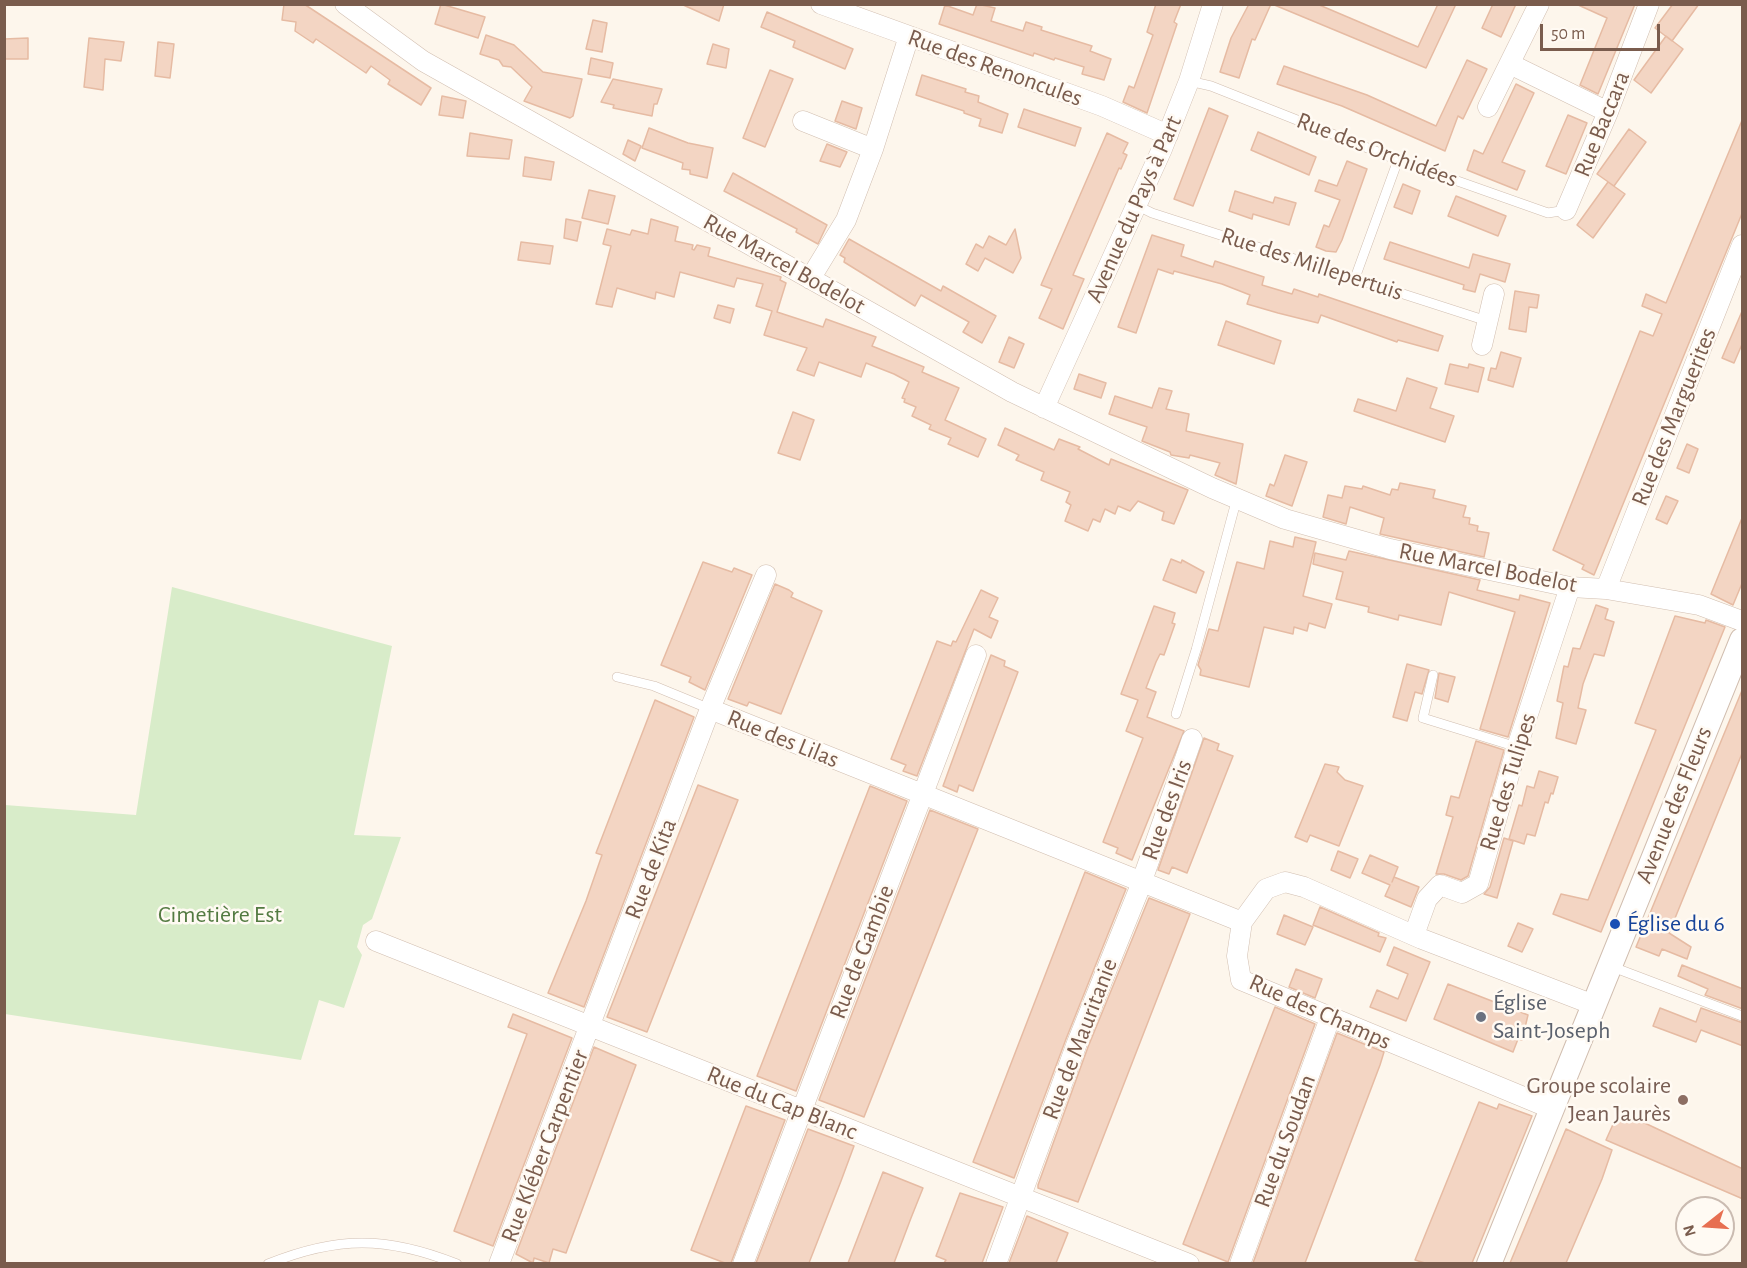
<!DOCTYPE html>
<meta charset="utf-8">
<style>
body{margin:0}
#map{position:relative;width:1747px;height:1268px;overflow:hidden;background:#fdf6ec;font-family:"Alegreya Sans",sans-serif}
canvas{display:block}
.frame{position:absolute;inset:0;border:6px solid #7a5c4d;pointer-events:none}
.north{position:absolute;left:1675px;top:1196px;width:60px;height:60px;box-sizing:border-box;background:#fffaf3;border:2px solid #cabbb1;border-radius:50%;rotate:253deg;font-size:16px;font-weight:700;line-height:24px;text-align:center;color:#7a5c4d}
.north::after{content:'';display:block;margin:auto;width:21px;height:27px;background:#e76f51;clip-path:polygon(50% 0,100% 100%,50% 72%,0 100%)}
.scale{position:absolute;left:1540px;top:24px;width:120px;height:27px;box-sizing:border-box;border:3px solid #7a5c4d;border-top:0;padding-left:8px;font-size:18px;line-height:21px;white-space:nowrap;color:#7a5c4d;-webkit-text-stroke:4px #fffaf3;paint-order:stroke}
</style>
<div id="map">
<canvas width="1747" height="1268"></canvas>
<div class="frame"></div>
<div class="north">N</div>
<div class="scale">50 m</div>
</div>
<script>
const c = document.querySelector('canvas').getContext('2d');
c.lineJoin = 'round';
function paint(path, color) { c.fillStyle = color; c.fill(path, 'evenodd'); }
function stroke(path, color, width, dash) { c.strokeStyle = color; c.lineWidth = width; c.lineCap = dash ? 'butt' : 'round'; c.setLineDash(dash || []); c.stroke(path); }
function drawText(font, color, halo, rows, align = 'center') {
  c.font = font + ' "Alegreya Sans",sans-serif'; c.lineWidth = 5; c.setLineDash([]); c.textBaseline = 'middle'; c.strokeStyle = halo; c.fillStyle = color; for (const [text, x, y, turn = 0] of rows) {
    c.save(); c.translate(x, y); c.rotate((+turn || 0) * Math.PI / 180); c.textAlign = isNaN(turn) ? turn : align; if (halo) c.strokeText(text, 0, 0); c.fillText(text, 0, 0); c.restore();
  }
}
const green = new Path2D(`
 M172 587 392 646 354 835 401 837 372 919 363 925 357 947 362 955 344 1008 319 1000 301 1060 5 1014V805L136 815Z`);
const building = new Path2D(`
 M284 4H304L431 88 421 105 388 84 390 80 371 66 366 73 316 39 313 43 295 31 296 22 282 20Z
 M441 4 485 17 478 38 435 24Z
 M681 4H724L719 21Z
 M977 4 995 8 991 21 1023 31 1026 22 1042 27 1041 30 1092 46 1090 51 1111 59 1104 80 1082 74 1084 67 1055 58 1054 60 1034 53 1033 56 939 24 945 5 973 15Z
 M1156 4H1181L1174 22 1177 24 1147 113 1123 102 1129 86 1134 88 1153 35 1147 32Z
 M1249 4H1271L1255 40 1252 39 1239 78 1220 72 1231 38Z
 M1272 4H1317L1418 47 1438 4H1456L1426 68Z
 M1493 4H1516L1501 37 1482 28Z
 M1576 4H1635L1598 94 1580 85 1607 18Z
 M1673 4H1699L1672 41 1655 28Z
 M767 12 853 49 845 69 793 47 795 41 761 27Z
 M593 20 607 23 602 52 586 49Z
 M486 35 514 45 543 72 582 79 573 116 570 118 524 101 532 87 511 67 503 66 499 60 480 54Z
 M1666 36 1683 49 1651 93 1634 80Z
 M28 38V59H4V39Z
 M89 38 124 42 121 61 105 59 103 90 84 87Z
 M158 42 174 44 170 78 155 76Z
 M713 44 729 49 726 68 707 64Z
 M591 58 613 63 610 78 588 74Z
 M1467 60 1487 69 1463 119 1458 116 1445 151 1342 106 1277 84 1284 66 1367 95 1436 126Z
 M770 70 793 79 765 147 743 138Z
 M922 75 966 89 965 92 979 96 978 102 1008 114 1002 133 979 126 981 119 964 113V111L916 95Z
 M613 79 662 89 657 104H654L652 116 613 108 614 105 601 102Z
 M1516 84 1534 93 1502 162 1525 171 1517 190 1467 170 1474 150 1483 154Z
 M442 96 466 101 463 118 439 115Z
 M842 101 862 108 856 129 835 121Z
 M1209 108 1228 116 1193 206 1174 199Z
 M1024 109 1081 128 1075 146 1018 127Z
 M1568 115 1587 123 1566 174 1546 166Z
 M1743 118V211L1594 575 1582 569 1584 565 1553 550 1640 331 1653 336 1662 314 1642 306 1646 294 1666 303Z
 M649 128 688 143 713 148 707 178 690 174V170L682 169 683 163 642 148Z
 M1629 129 1646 142 1614 186 1597 174Z
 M1258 132 1316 157 1309 175 1251 150Z
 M470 133 512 140 509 159 467 156Z
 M1107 133 1128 143 1123 153 1127 155 1121 169 1119 168 1073 275 1084 279 1063 329 1039 318 1052 289 1041 285Z
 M628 140 641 146 635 161 623 154Z
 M827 144 847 152 840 167 820 161Z
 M525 157 554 162 551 180 523 176Z
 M1347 161 1367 169 1342 240 1336 252 1326 251 1316 247 1324 225 1329 227 1340 200 1315 191 1319 180 1337 186Z
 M733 173 827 225 818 244 796 232 797 229 724 191Z
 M1608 182 1625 194 1593 238 1577 225Z
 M1403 184 1420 191 1412 214 1394 207Z
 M589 190 615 196 608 224 582 218Z
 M1235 191 1273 203 1275 197 1296 203 1289 225 1253 214 1252 219 1229 211Z
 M1456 196 1506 216 1498 236 1448 216Z
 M566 219 581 222 577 241 564 238Z
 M651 219 678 227 675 241 693 245 692 249 694 250 697 245 710 248 708 256 781 277 780 280 786 283 777 312 823 327 826 319 876 337 872 346 924 367 922 372 959 388 945 420 986 439 978 457 948 444 951 438 929 429 931 425 912 416 916 407 904 402 905 399 902 398 909 382 894 374 866 363 861 377 819 362 814 376 797 370 807 348 764 335 772 311 756 306 763 284 737 278 734 287 680 272 674 297 656 292 655 299 617 288 612 307 596 304 611 246 603 244 607 229 630 235 632 230 648 234Z
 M1015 229 1021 258 1013 273 985 258 978 271 966 264 976 244 983 248 989 236 1006 245Z
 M1152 235 1184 245 1181 256 1213 267 1215 261 1264 277 1262 285 1292 294 1294 289 1318 297 1319 294 1443 336 1438 351 1398 340 1397 342 1321 315 1318 323 1278 313 1247 304 1250 295 1222 284 1174 271 1173 274 1158 269 1136 333 1118 327Z
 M849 239 941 291 943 286 996 316 982 343 963 332 969 322 921 295 915 306 844 262 845 258 840 255Z
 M521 242 553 246 550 264 518 260Z
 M1390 242 1469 268 1473 254 1510 264 1505 282 1480 274 1475 292 1463 289 1464 285 1384 259Z
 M1515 291 1539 295 1537 308 1529 307 1526 332 1509 329Z
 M718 305 734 309 730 323 714 318Z
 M1743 309V342L1734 363 1722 358Z
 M1226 321 1281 341 1274 364 1218 345Z
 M1009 337 1024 344 1014 368 999 362Z
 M1501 352 1521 358 1513 387 1488 380 1491 368 1496 369Z
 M1450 364 1468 368 1469 364 1484 368 1478 392 1445 384Z
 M1079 374 1106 383 1101 398 1074 389Z
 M1407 378 1437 388 1430 408 1454 416 1445 442 1354 411 1358 399 1396 411Z
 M1159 388 1172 391 1166 409 1189 414 1186 431 1243 444 1236 484 1215 475 1220 463 1190 455 1189 458 1171 455 1170 452 1142 441 1147 427 1109 414 1115 396 1152 408Z
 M793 412 814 420 800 460 778 453Z
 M1005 428 1054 450 1059 439 1080 447 1078 449 1109 465 1111 459 1188 490 1174 524 1162 520 1164 512 1138 501 1130 511 1118 506 1115 514 1105 509 1100 522 1093 519 1088 531 1065 521 1071 505 1066 502 1070 492 1041 480 1044 472 1016 460 1019 455 998 445Z
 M1687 444 1698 449 1689 473 1677 468Z
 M1285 455 1307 462 1292 506 1266 496 1270 484 1274 486Z
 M1400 483 1435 490 1433 498 1466 506 1463 517 1470 518 1469 524 1478 526 1477 531 1489 533 1484 557 1380 534 1384 518 1350 507 1346 524 1323 517 1328 495 1342 498 1345 486 1362 489 1363 486 1390 495 1392 489 1398 490Z
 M1666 496 1678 501 1667 524 1656 519Z
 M1742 518 1743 581 1733 605 1711 594Z
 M1295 537 1316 542 1303 596 1332 604 1325 628 1309 623 1307 631 1294 627 1293 634 1264 627 1249 687 1200 675 1201 670 1198 665 1209 629 1218 631 1237 562 1264 569 1270 541 1293 547Z
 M1349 551 1480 580 1477 590 1519 600 1520 595 1550 603 1508 737 1480 729 1515 612 1449 592 1441 625 1399 615 1398 620 1368 612 1369 607 1336 599 1343 572 1313 564 1315 553 1346 560Z
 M1171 559 1181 563 1182 560 1204 572 1196 593 1163 580Z
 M703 562 732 572 734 568 752 575 705 690 689 682 691 677 661 665Z
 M775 584 789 590 793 593 791 597 822 611 781 714 749 702 747 706 728 699Z
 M981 590 998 598 989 617 998 621 991 638 974 629 917 776 903 771 906 765 891 759 937 641 951 646 953 641 956 642Z
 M1596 605 1608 609 1605 619 1614 622 1604 656 1594 654 1583 684 1578 708 1586 710 1576 744 1556 738 1563 703 1557 701 1564 666 1568 667 1573 648 1580 649Z
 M1154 606 1175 613 1172 623 1175 624 1164 655 1160 654 1156 662 1146 688 1156 692 1147 717 1184 731 1132 860 1116 853 1118 848 1103 842 1143 738 1126 731 1138 700 1121 694Z
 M1675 616 1705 623 1706 620 1725 627 1601 932 1553 914 1561 894 1588 900 1656 730 1635 723Z
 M991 655 1005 661 1004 666 1018 672 973 791 959 785 957 792 943 786Z
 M1407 664 1429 670 1422 694 1415 692 1407 721 1393 717Z
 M1439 673 1455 677 1448 702 1435 698Z
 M1743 688V751L1669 933 1691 947 1687 959 1662 949 1659 956 1636 947Z
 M655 700 694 717 584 1007 548 993 586 901 602 855 596 853Z
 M1204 738 1219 744 1217 750 1233 756 1187 873 1172 867 1169 874 1158 870Z
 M1476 741 1504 750 1468 876 1461 880 1444 874H1436L1453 817 1446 815 1451 796 1459 798Z
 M1325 764 1339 767 1337 772 1345 780 1363 786 1339 846 1310 835 1307 842 1295 837Z
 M1539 771 1558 777 1553 794 1551 793 1548 803 1545 802 1535 836 1527 834 1524 844 1509 839 1519 805 1522 806 1527 786 1534 788Z
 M698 785 738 800 647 1032 607 1017Z
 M870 786 907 801 796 1091 757 1076Z
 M930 810 978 829 864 1117 819 1100Z
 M1504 838 1513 841 1497 898 1484 894 1490 887Z
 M1338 851 1358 859 1350 878 1331 870Z
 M1370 855 1398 867 1392 882 1394 877 1419 887 1411 907 1385 896 1390 885 1362 873Z
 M1085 872 1126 889 1066 1039 1014 1178 973 1162Z
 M1149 898 1190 914 1078 1202 1038 1188V1185L1088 1047Z
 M1320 907 1379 933 1378 936 1386 938 1380 952 1313 925Z
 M1284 915 1313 927 1305 945 1277 934Z
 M1518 923 1533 929 1522 952 1508 946Z
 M1394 947 1430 962 1406 1021 1370 1007 1377 990 1398 999 1408 974 1387 965Z
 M1682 965 1743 989V1009L1705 995 1708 989 1678 976Z
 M1296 969 1322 979 1315 998 1289 987Z
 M1448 984 1528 1015 1522 1040 1518 1039 1513 1052 1434 1019Z
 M1275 1007 1315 1024 1228 1262 1183 1244Z
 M1660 1008 1696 1022 1701 1008 1743 1023V1046L1701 1030 1696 1042 1653 1026Z
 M513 1014 572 1038 493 1246 454 1231 527 1034 508 1027Z
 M1337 1033 1384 1052 1380 1065 1305 1263H1253Z
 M594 1047 636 1065 566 1253 553 1249 549 1263 534 1258 533 1263 516 1254Z
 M1479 1102 1497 1109 1499 1104 1532 1116 1472 1263H1425L1415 1260Z
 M746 1106 785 1120 731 1263H725L691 1250Z
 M1619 1111 1743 1169V1199L1606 1140Z
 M808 1129 854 1146 841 1181 809 1263H756Z
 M1566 1129 1612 1150 1602 1179 1566 1263H1510Z
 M883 1172 923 1188 911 1218 894 1263H848Z
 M960 1193 1003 1207 982 1263H944L946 1260 936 1256Z
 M1027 1216 1068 1233 1056 1263H1009Z`);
const service = new Path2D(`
 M1189 81 1211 86 1398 160 1548 213 1566 210
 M1138 206 1152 213 1487 321
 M1355 278 1398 160
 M1433 675 1423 718 1517 747
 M617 677 654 686 710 709
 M1176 714 1196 650 1237 498
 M1610 966 1742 1016
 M268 1264C337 1236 387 1236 457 1264`);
const minor = new Path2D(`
 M345 4 423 61 1012 392 1212 488 1285 519 1390 549 1570 587 1606 589 1699 605 1742 621
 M821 4 1102 106 1168 135
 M1510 64 1608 112
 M1488 107 1539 4
 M803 121 873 149
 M1566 210 1608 112 1649 4
 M810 279 846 220 873 149 909 36
 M1482 345 1494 294
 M1044 408 1162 149 1189 81 1213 4
 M1606 589 1742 245
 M710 709 1242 922
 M1414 935 1427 899 1440 885 1462 893 1478 884 1517 747 1570 587
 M376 941 1189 1264
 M1550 1108 1241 980 1237 956 1242 922 1266 889 1285 882 1304 887 1422 939 1594 1005
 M499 1264 710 709 766 575
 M743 1264 976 655
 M996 1264 1077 1043 1138 892 1192 739
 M1240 1264 1330 1018`);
const tertiary = new Path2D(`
 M1489 1264 1742 640`);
const markers = [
 [1615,924,6,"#1a4fb4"],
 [1481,1017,6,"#6b7280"],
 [1683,1100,6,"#8d6e63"]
];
const streetNames = [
 ["Rue des Renoncules",995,68,20],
 ["Rue Baccara",1602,124,-68],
 ["Rue des Orchidées",1377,150,21],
 ["Avenue du Pays à Part",1134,209,-66],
 ["Rue Marcel Bodelot",784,264,29],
 ["Rue des Millepertuis",1312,264,18],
 ["Rue des Marguerites",1674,417,-68],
 ["Rue Marcel Bodelot",1488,568,11],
 ["Rue des Lilas",783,739,22],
 ["Rue des Tulipes",1508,782,-73],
 ["Avenue des Fleurs",1674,805,-68],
 ["Rue des Iris",1167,810,-70],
 ["Rue de Kita",651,869,-69],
 ["Rue de Gambie",862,952,-69],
 ["Rue des Champs",1320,1012,24],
 ["Rue de Mauritanie",1080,1039,-69],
 ["Rue du Cap Blanc",782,1103,22],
 ["Rue du Soudan",1285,1141,-70],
 ["Rue Kléber Carpentier",545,1146,-69]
];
const parkNames = [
 ["Cimetière Est",220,915]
];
const transitNames = [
 ["Église du 6",1627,924]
];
const worshipNames = [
 ["Église",1493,1003],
 ["Saint-Joseph",1493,1031]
];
const educationNames = [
 ["Groupe scolaire",1671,1086],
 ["Jean Jaurès",1671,1114]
];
paint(green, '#d8ecc9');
paint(building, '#f3d5c3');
stroke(building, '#e6bba3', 1.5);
stroke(service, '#d1beb0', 10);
stroke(minor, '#d1beb0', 21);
stroke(tertiary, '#d1beb0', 26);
stroke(service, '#fff', 9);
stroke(minor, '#fff', 20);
stroke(tertiary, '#fff', 24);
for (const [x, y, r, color] of markers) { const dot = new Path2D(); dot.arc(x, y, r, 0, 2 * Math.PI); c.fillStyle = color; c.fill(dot); stroke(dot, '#fffaf3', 2); }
drawText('24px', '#7a5c4d', '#fffaf3', streetNames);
drawText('24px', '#537a41', '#fffaf3', parkNames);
drawText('24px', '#164399', '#fffaf3', transitNames, 'left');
drawText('24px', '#5b616d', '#fffaf3', worshipNames, 'left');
drawText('24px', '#785e54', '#fffaf3', educationNames, 'right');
</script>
